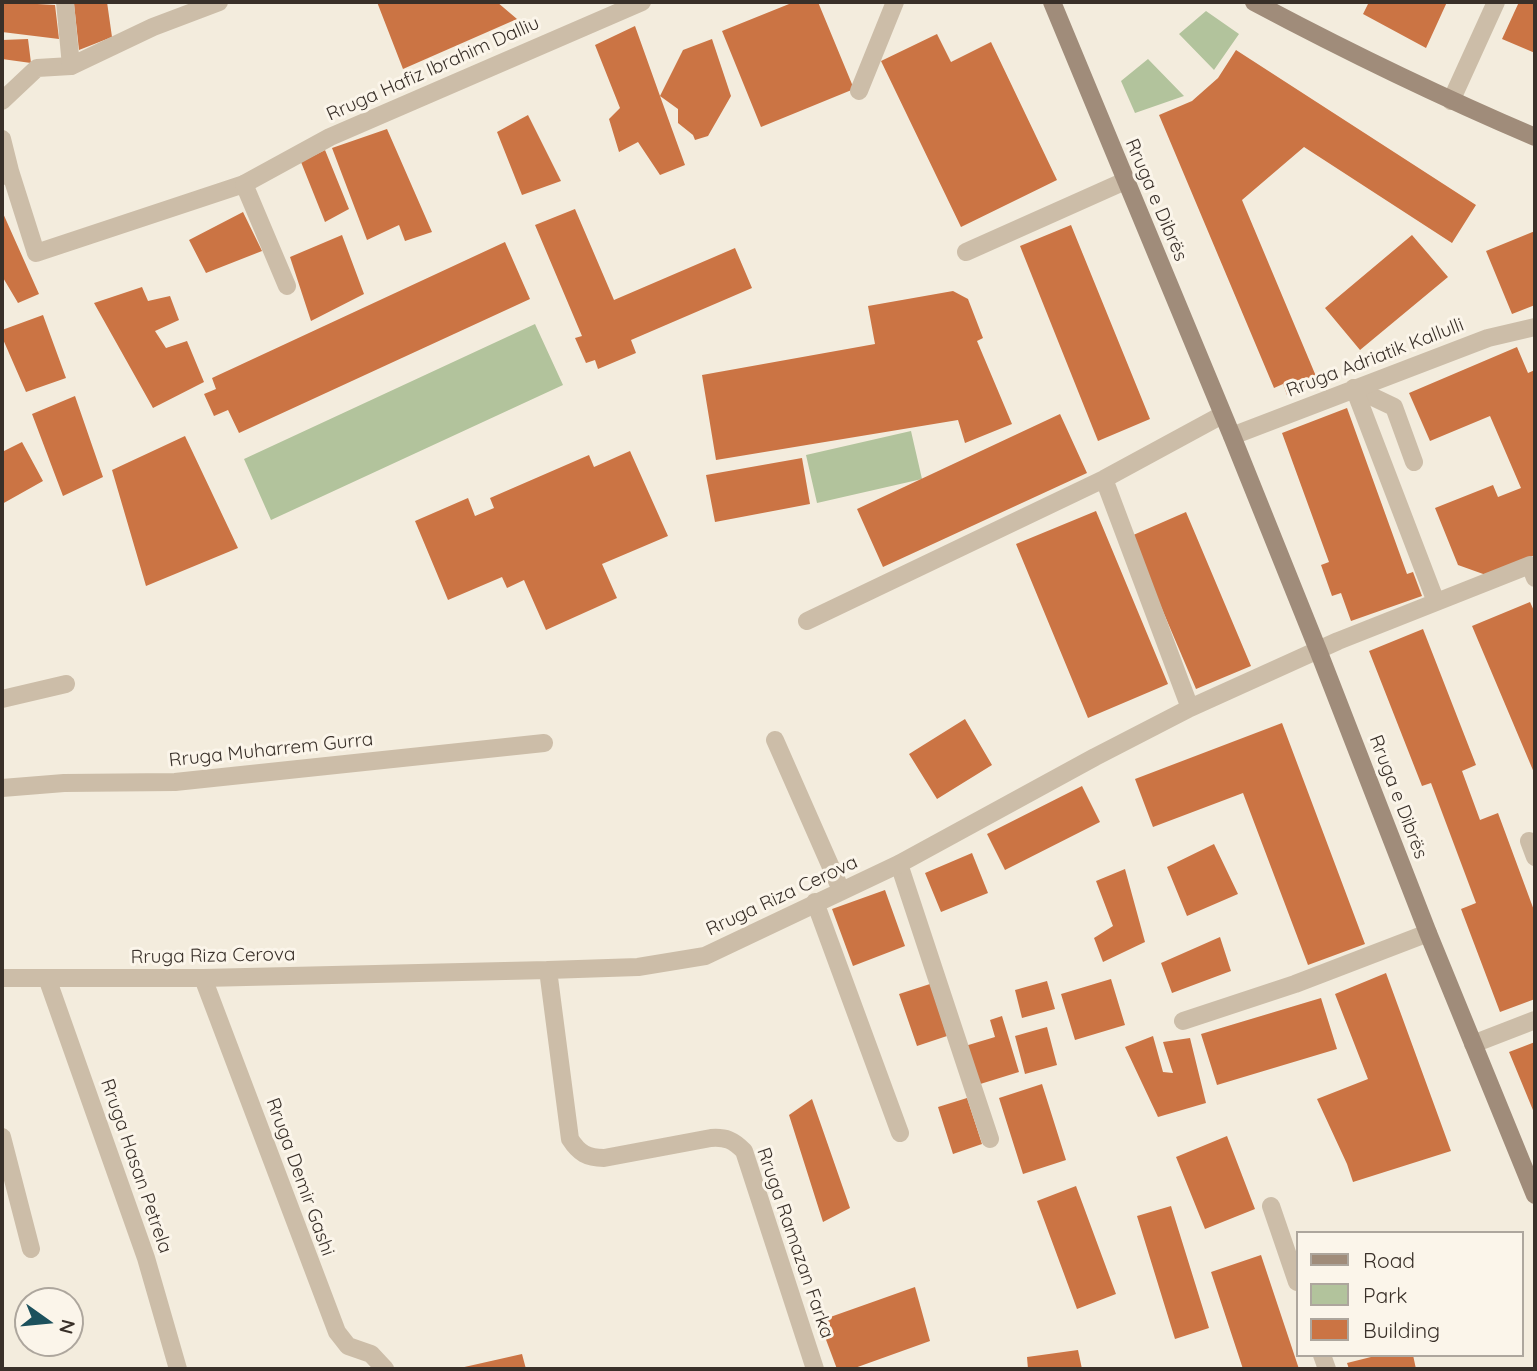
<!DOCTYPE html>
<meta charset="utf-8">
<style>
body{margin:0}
#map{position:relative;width:1537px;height:1371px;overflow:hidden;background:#f3ecdd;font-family:Quicksand,sans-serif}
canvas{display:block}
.frame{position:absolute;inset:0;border:4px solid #393029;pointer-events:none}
.legend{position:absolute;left:1296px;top:1231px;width:228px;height:126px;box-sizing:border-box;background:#fbf5ea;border:2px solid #ada69d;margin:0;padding:9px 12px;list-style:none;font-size:21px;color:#393029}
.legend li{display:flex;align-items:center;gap:14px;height:35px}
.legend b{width:35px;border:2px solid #ada69d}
.north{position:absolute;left:14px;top:1287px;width:70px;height:70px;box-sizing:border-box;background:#fbf5ea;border:2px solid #ada69d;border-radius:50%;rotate:105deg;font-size:19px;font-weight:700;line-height:28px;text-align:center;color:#393029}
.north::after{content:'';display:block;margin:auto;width:24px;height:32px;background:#1c515d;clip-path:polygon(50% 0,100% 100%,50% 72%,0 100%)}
</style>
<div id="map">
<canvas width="1537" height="1371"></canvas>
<div class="frame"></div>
<ul class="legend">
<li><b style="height:9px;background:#a08c7a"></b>Road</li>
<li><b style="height:19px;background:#b2c39c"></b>Park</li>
<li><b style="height:19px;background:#cb7444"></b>Building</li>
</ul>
<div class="north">N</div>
</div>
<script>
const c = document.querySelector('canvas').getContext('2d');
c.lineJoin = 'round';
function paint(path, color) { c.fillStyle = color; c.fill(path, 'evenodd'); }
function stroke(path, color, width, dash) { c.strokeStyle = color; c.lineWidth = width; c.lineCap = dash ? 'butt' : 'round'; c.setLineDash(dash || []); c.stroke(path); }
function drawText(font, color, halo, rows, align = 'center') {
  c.font = font + ' Quicksand,sans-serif'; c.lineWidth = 6; c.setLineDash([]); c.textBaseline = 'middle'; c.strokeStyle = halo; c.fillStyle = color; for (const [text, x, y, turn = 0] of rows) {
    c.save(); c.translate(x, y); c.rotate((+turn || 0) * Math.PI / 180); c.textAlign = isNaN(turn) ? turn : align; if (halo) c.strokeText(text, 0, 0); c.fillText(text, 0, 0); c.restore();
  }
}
const green = new Path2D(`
 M1206 11 1239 34 1214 70 1179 34Z
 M1148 59 1184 96 1135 113 1121 81Z
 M535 324 563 385 271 520 244 459Z
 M911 431 922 479 817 503 806 455Z`);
const building = new Path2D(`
 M2 2 55 5 59 39 2 32Z
 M82 2H107L112 37 79 50 74 4Z
 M377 2H497L517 19 403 69Z
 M794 2H818L854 89 761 127 722 31Z
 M1364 2H1447L1426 48 1363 14 1368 4Z
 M1519 2H1535V53L1502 39Z
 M635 26 660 96 683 50 712 39 731 96 708 136 695 140 693 135 678 123V109L660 96 685 165 660 175 638 142 619 152 609 119 620 108 595 45Z
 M937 34 951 62 991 42 1057 180 961 227 881 61Z
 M28 39 31 63 2 59V40Z
 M1236 50 1476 205 1452 243 1304 147 1242 200 1318 381 1287 395 1283 384 1274 388 1159 115 1192 101 1218 78Z
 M528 115 561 181 522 195 497 132Z
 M387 129 432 232 405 241 399 225 367 240 332 148Z
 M325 150 349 209 325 222 301 162Z
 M575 209 614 300 735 248 752 288 631 340 636 353 598 369 595 360 586 363 575 338 582 336 535 225Z
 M2 211 39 294 18 303 2 276Z
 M243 212 262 251 206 273 189 240Z
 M1071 225 1150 419 1098 441 1020 246Z
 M1535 231V305L1512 314 1486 251Z
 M342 235 364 294 311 321 290 257Z
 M1412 235 1448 277 1360 350 1325 308Z
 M505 242 530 299 239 433 228 410 214 416 204 394 216 389 212 378Z
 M142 287 148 301 170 296 179 320 155 331 166 348 187 341 204 382 153 408 94 303Z
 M953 291 968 299 983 338 977 341 1012 424 965 443 958 420 716 460 702 375 875 344 868 306Z
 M43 315 66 378 26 392 2 337V330Z
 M1517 347 1528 373 1535 370V555L1486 575 1458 565 1435 508 1493 485 1498 497 1521 488 1490 416 1430 441 1409 393Z
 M75 396 103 477 63 496 32 414Z
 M1347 408 1407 574 1413 572 1422 596 1351 621 1341 593 1332 596 1321 565 1329 562 1282 433Z
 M1060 414 1087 473 883 567 857 509Z
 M185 436 238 548 146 586 112 470Z
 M22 442 43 481 2 504V452Z
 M630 451 668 536 602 564 617 598 546 630 524 580 507 588 502 577 448 600 415 521 468 498 475 516 494 508 490 498 589 455 594 467Z
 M802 458 810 504 715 522 706 475Z
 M1096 511 1168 684 1088 718 1016 544Z
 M1186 512 1251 666 1196 689 1131 536Z
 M1530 602 1535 613V775L1472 626Z
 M1423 629 1476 765 1462 771 1480 820 1498 813 1535 913V999L1500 1012 1461 909 1476 903 1431 783 1422 786 1369 651Z
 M965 719 992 765 937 799 909 754Z
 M1282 723 1365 944 1308 965 1243 793 1153 827 1135 779Z
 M1082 786 1100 822 1005 870 987 834Z
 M1214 844 1238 894 1187 916 1167 867Z
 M972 853 988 893 941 912 925 873Z
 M1125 869 1145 942 1103 962 1094 938 1113 926 1096 881Z
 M885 890 905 946 853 966 832 909Z
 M1220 937 1231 971 1172 993 1161 963Z
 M1386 973 1451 1151 1353 1182 1347 1164 1317 1099 1368 1079 1335 994Z
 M1111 979 1125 1025 1075 1040 1061 994Z
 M1047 981 1055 1009 1022 1018 1015 990Z
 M930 984 947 1036 917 1046 899 994Z
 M1321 998 1337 1049 1217 1085 1201 1034Z
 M1002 1016 1019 1072 977 1085 965 1046 995 1037 990 1020Z
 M1047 1027 1057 1065 1025 1074 1015 1036Z
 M1153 1036 1163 1072 1173 1073 1163 1042 1190 1038 1206 1103 1158 1117 1125 1047Z
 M1535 1042V1115L1509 1052Z
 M1042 1084 1066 1160 1023 1174 999 1098Z
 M967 1098 982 1144 953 1154 938 1107Z
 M812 1099 850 1208 823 1222 789 1115Z
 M1227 1136 1255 1209 1205 1229 1176 1157Z
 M1076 1186 1116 1294 1077 1309 1037 1201Z
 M1171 1206 1209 1328 1175 1339 1137 1216Z
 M1261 1255 1299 1369H1243L1211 1272Z
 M915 1287 930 1341 852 1369H837L819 1321Z
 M1078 1350 1082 1369H1028L1027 1357Z
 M522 1354 526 1369H460V1368Z
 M1379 1355H1413L1416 1369H1349L1347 1363Z`);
const lane = new Path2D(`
 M859 91 895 2
 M2 101 37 68 71 66
 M2 139 10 171
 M2 176 10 171 36 253 244 184 287 286
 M966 252 1125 181
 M1354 388 1394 407 1414 462
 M2 699 66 684
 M775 740 841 890
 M899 864 990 1139
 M815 902 900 1133
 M47 978 146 1258 178 1369
 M203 978 337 1332 348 1346 371 1354 385 1369
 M1183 1021 1295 984 1428 933
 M2 1137 31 1249
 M1271 1206 1297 1282
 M1322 1355 1327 1369`);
const street = new Path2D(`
 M65 2 71 66 153 27 219 2
 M1451 101 1496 2
 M244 184 330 137 642 2
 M1354 388 1436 602
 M1232 436 1488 338 1535 327
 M1104 479 1190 708
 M807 621 1104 479 1222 415
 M2 788 64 783 175 782 544 743
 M1529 841 1535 857
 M548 970 570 1139C579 1153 587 1158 604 1158L711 1138C726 1137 733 1140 744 1151L815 1369
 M2 978H203L548 970 638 967 705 956 899 864 1095 757 1190 708 1338 641 1530 565 1535 578
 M1473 1044 1535 1020`);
const secondary = new Path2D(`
 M1052 2 1232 436 1318 650 1428 933 1535 1195
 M1254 2C1346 51 1439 96 1535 137`);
const streetNames = [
 ["Rruga Hafiz Ibrahim Dalliu",433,69,-24],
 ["Rruga e Dibrës",1156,200,67],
 ["Rruga Adriatik Kallulli",1375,358,-21],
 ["Rruga Muharrem Gurra",271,750,-6],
 ["Rruga e Dibrës",1398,797,69],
 ["Rruga Riza Cerova",782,896,-25],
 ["Rruga Riza Cerova",213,956,-1],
 ["Rruga Hasan Petrela",136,1166,71],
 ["Rruga Demir Gashi",300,1177,70],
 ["Rruga Ramazan Farka",795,1243,71]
];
paint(green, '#b2c39c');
paint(building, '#cb7444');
stroke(lane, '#ccbda8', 18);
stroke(street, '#ccbda8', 18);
stroke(secondary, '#a08c7a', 18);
drawText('19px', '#393029', '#fbf5ea', streetNames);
</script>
